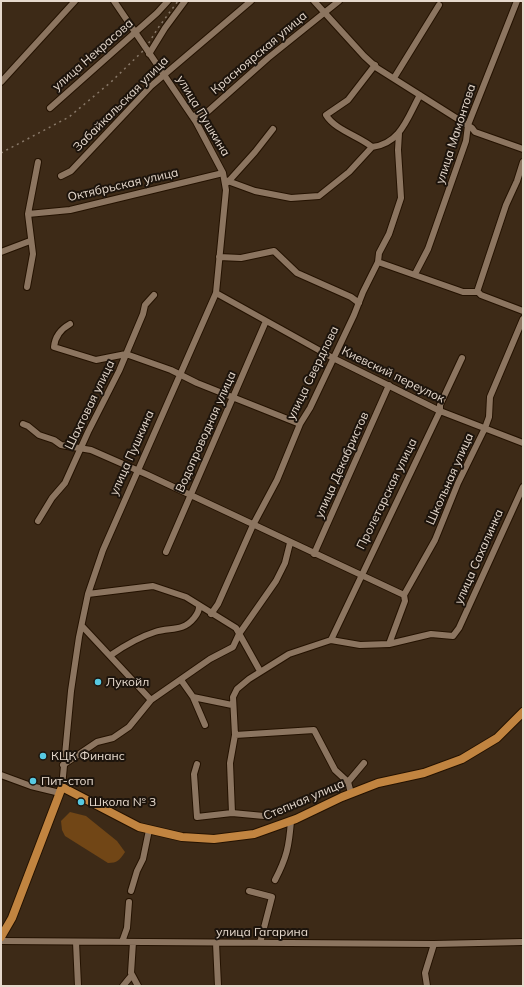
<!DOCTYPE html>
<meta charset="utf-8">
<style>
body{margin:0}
#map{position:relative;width:524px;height:987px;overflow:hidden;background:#3d2a17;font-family:Mulish,sans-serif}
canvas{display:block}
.frame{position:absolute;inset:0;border:2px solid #e6d9cd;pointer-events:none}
</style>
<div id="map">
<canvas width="524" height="987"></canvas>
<div class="frame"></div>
</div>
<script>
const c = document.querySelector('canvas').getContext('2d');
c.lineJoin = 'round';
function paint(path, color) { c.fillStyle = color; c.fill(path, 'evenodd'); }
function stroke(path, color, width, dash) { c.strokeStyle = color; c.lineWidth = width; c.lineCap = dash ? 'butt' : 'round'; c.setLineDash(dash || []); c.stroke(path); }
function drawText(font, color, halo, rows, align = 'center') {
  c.font = font + ' Mulish,sans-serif'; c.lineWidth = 4; c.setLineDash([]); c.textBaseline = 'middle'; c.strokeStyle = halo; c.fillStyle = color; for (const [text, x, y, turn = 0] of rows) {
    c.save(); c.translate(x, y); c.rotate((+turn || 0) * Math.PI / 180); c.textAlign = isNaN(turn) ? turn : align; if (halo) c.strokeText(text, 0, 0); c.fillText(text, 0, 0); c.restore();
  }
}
const green = new Path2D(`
 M70 812 86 816 117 841 125 852C120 860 117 863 108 863L65 836 62 830 61 821Z`);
const minor = new Path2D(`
 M314 1 364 56 377 68 472 128 475 132 523 149
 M149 54 165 28 185 1
 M375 65 348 100 326 115C335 130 359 136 372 147 401 144 408 116 420 95
 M394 78 439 5
 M1 82 75 1
 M50 108 157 13 168 1
 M192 116 205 114 268 58 339 1
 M61 176 71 171 151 86 251 1
 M225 180 255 191 291 198 319 196 349 172 372 147
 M228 182 255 152 273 129
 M28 214 70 210 223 173
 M1 252 30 241
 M219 257 241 258 274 251 297 273 351 297 359 303
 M378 262 463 292H478L481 295 523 311
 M415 274 428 249 466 141 468 125 517 1
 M27 287 33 254 28 214 38 162
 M477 292 506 205 517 181 523 162
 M216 293 333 358 440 411 523 443
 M70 324C61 329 55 336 54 347L96 360 126 354 171 370 197 383 300 424
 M23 424 28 426 39 435 54 440 61 445 91 450 148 475 404 595
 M38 521 52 498 65 483 88 432 119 371 143 314 145 305 154 295
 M166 552 266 321
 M314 554 389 385
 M88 594 153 586 186 597 236 628 260 671
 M211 614 218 604 253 525 277 480 300 424 310 408 354 315 363 292 378 262 379 253 389 234 401 198 398 150 399 133
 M82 626 151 700
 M331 640 440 411V405L462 358
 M389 644 405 601 404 595 435 540 458 483 485 428 489 417 490 397 523 319
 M111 655C124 646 139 637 155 632 170 627 183 632 194 618 197 614 199 612 199 607
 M181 680 193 697 232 705
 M193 697 205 725
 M235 735 314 730 335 770 348 782 351 793
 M197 764 194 774 197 817 232 813
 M63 765 97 742 113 738 129 727 151 700 210 659 233 647 239 634 276 581 285 563 290 543
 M1 775 31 786 60 793
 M348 782 364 763
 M62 787 71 691 79 637 88 594 103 550 216 293 226 190 223 173 196 122 114 1
 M264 816 232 813 230 763 235 735 233 697 237 689 249 679 289 654 331 640 360 645 389 644 431 634 453 636 459 628 523 487
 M275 880C287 857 289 846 291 821
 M131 891 137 871 143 859 149 830
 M249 891 272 897 260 943
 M1 941 434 944 523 942
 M76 942 78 986
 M122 942 127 928 129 902
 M133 942 131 973 138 986
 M216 943 218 986
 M123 986 132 975
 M427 986 425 973 434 944`);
const major = new Path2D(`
 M1 937 12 918 62 787 139 827 182 837 214 839 254 834 296 819 342 797 378 783 424 773 462 759 497 738 523 712`);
const rail = new Path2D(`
 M1 153 69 117 111 82 145 49 158 28 178 1`);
const markers = [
 [98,682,4,"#57c9e1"],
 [43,756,4,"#57c9e1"],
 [33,781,4,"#57c9e1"],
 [81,802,4,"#57c9e1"]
];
const streetNames = [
 ["Красноярская улица",259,53,-40],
 ["улица Некрасова",93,55,-41],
 ["Забайкальская улица",121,104,-45],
 ["улица Пушкина",203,116,59],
 ["улица Мамонтова",456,134,-72],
 ["Октябрьская улица",123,185,-13],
 ["улица Свердлова",313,373,-64],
 ["Киевский переулок",393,375,26],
 ["Шахтовая улица",90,405,-64],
 ["Водопроводная улица",206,432,-66],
 ["улица Пушкина",132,453,-66],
 ["улица Декабристов",342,465,-66],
 ["Школьная улица",450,479,-66],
 ["Пролетарская улица",387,494,-64],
 ["улица Сахалинка",479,557,-66],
 ["Степная улица",304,800,-23],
 ["улица Гагарина",262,932]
];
const poiNames = [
 ["Лукойл",106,682],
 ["КЦК Финанс",51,756],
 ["Пит-стоп",41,781],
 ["Школа № 3",89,802]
];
paint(green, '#714616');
stroke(minor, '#241201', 8);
stroke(major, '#241201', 10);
stroke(minor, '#8c7560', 6);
stroke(major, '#c18440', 8);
stroke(rail, '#897969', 1.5, [2, 4]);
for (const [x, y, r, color] of markers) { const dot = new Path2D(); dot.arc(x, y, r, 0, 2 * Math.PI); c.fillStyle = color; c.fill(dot); stroke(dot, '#1d140c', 1.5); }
drawText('12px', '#e6d9cd', '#1d140c', streetNames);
drawText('12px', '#e6d9cd', '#1d140c', poiNames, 'left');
</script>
